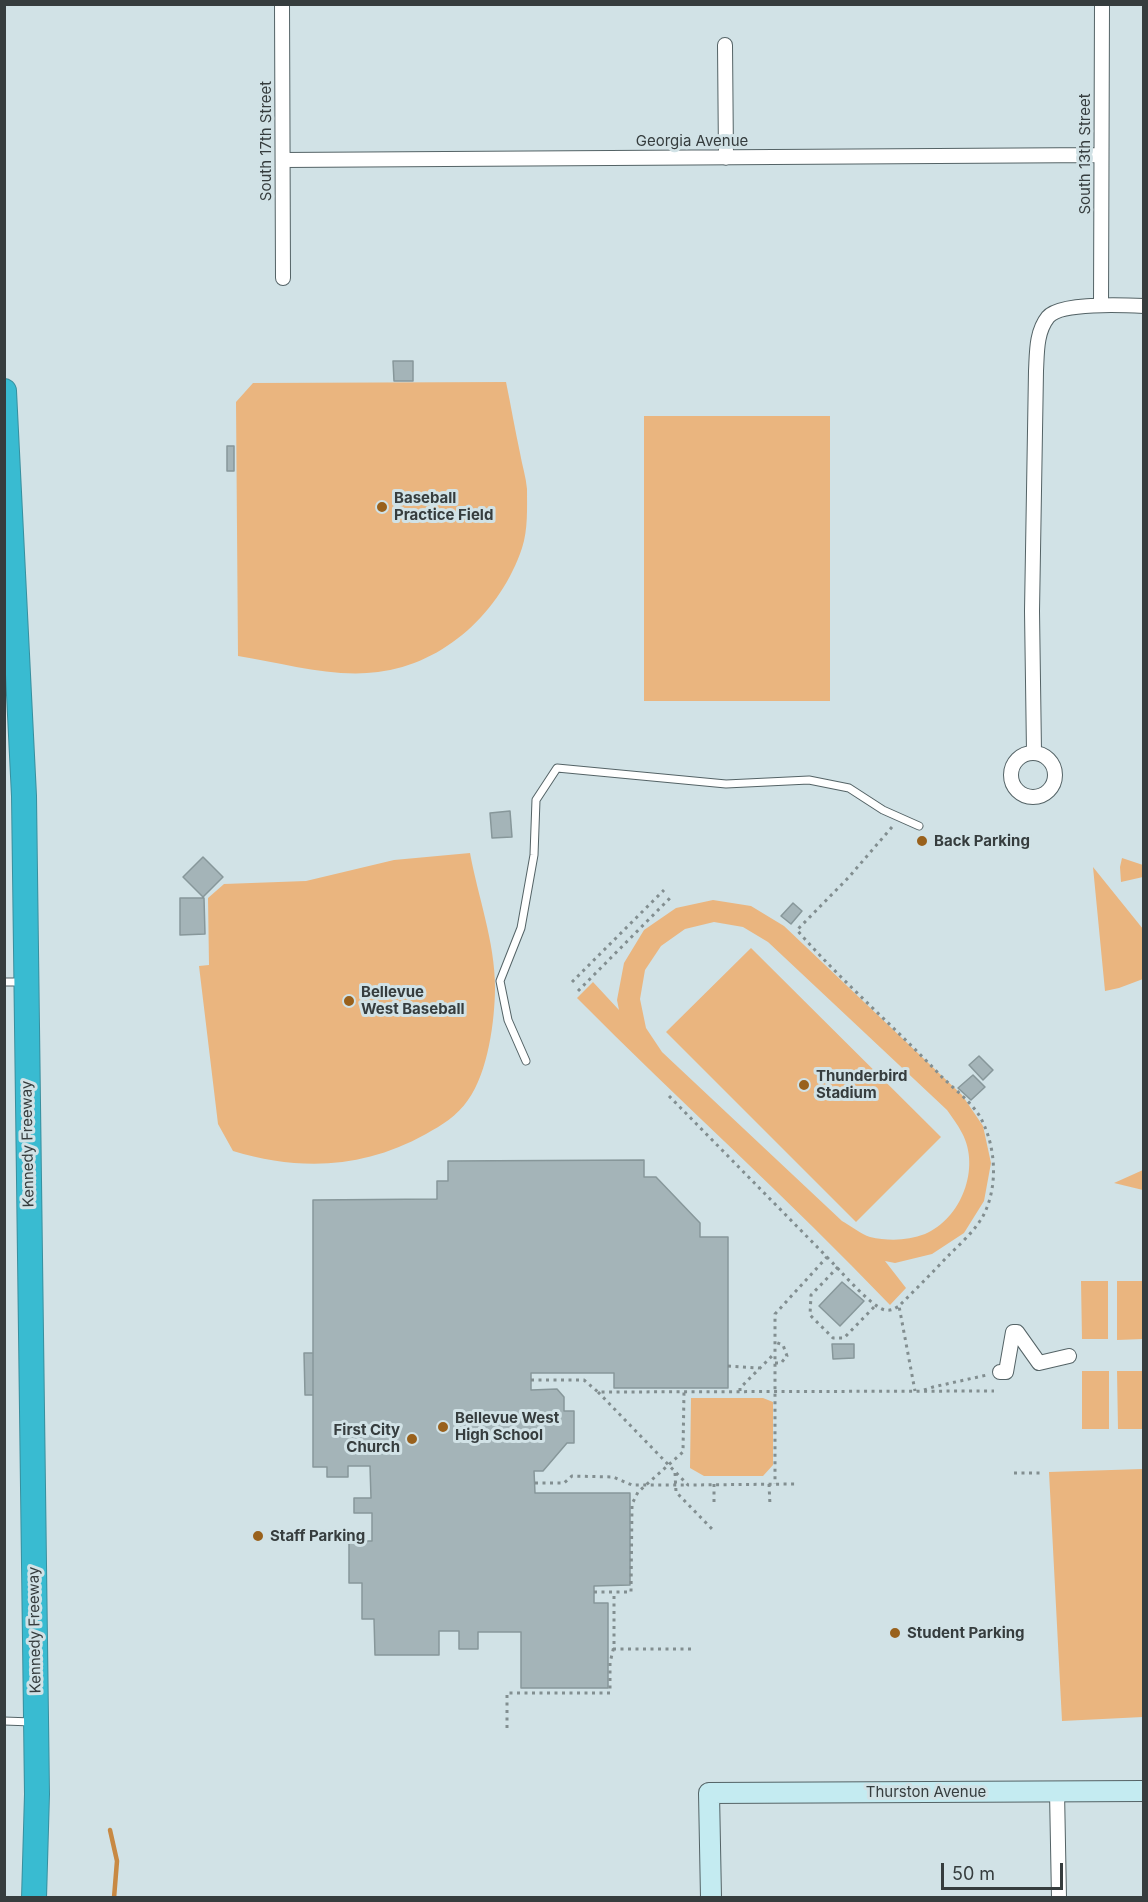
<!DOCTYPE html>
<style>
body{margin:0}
#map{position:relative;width:1148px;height:1902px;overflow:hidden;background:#d1e2e6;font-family:Inter,sans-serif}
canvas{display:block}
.frame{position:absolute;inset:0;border:6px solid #363d3e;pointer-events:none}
.scale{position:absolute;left:941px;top:1863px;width:122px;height:27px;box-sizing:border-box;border:3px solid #363d3e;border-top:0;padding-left:8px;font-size:18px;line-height:21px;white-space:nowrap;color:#363d3e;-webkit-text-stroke:4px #d1e2e6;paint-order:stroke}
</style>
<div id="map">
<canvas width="1148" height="1902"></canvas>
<div class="frame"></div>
<div class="scale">50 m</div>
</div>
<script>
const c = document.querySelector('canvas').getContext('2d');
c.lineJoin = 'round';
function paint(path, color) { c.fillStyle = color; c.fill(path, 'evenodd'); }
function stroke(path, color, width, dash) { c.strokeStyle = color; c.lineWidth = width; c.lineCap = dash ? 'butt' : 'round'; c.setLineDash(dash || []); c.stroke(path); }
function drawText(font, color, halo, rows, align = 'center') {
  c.font = font + ' Inter,sans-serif'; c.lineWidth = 6; c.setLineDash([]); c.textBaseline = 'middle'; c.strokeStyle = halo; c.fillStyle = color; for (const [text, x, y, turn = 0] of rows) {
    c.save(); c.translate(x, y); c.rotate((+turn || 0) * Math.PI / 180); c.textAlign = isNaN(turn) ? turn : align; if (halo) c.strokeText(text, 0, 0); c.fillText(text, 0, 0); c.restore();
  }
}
const green = new Path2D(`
 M506 382C511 406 515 430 520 453 522 465 526 477 527 489 527 508 528 530 522 548 501 611 445 664 378 672 332 678 283 663 238 656L236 402 253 383Z
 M644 416H830V701H644Z
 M470 853C478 897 495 942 495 987 495 1020 488 1073 468 1100 457 1116 442 1125 426 1134 363 1169 300 1171 233 1151L218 1124 199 966 209 965 208 898 224 884 306 881 394 860Z
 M1122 858 1143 865V877L1121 882 1120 867Z
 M1093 867 1143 929V979L1119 988 1105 991Z
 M713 900 751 906 784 926 962 1095 983 1126 991 1163 984 1201 964 1233 932 1254 895 1263 885 1261 906 1288 890 1305C789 1199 680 1102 577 998L593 982 619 1010 617 1000 624 963 644 930 676 908ZM714 922 743 927 768 942 947 1110C952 1117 958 1125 962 1133 981 1168 961 1219 925 1234 907 1241 888 1241 870 1237 861 1234 851 1226 842 1221L662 1052 646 1028 640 999 645 970 661 946 685 929Z
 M751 948 941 1137 856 1222 666 1032Z
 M1143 1170V1190L1114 1183Z
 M1081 1281H1108V1339H1082Z
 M1117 1281H1143V1339L1117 1340Z
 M1082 1371H1109V1429H1082Z
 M1117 1371H1143V1429H1118Z
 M691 1398H763L773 1402V1465L763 1476H704L690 1468Z
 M1143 1469V1717L1062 1721 1049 1472Z`);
const stream = new Path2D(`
 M110 1830 117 1861 114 1898`);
const building = new Path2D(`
 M393 361H413V381H394Z
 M227 446H234V471H227Z
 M510 811 512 837 492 838 490 813Z
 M203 857 223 877 203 897 183 877Z
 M180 898H204L205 934 180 935Z
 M793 903 802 911 791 924 781 916Z
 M979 1056 993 1070 983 1080 969 1065Z
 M973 1075 985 1087 971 1100 958 1088Z
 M644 1160V1177H656L700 1223V1237H728V1388H614V1373H531V1390L557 1389 564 1397V1411H574V1443H567L543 1471H534L535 1493H630V1585L594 1586V1603H608V1688H521V1632H478V1649H459V1631H439V1655H375L374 1619H362V1583H349V1541H372V1513H354V1498H371L370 1466H348V1477H327V1467H313V1200L437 1199V1181H448V1161Z
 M842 1282 864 1301 840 1326 819 1306Z
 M832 1344H854V1358L833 1359Z
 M304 1353H313V1395H305Z`);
const path = new Path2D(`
 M892 827 849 877 797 930C842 982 894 1026 941 1076 953 1088 970 1101 979 1115 996 1144 999 1186 983 1216 974 1232 959 1245 947 1257 931 1274 915 1290 899 1306L915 1391
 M572 982 664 890
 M578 991 671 897
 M669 1096 827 1257 775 1314V1484
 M827 1257C839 1269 871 1307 885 1310 891 1311 894 1309 899 1306
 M838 1267 811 1295 810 1315 833 1338H844L875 1306
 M775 1363H781L787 1356 783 1345 775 1342
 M728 1366 759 1368
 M531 1380H584L598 1392 994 1391
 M924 1390 933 1387 987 1375
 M740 1391V1388L775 1353
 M598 1392 688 1485 797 1484
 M675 1473 676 1492 712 1529
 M1014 1473H1044
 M535 1483H564L572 1476 613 1477 632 1485H688
 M714 1484V1504
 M769 1484 770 1505
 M594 1592H631L632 1504 638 1492 683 1452 684 1391
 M613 1649H694
 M507 1728V1693H610V1663L614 1646V1592`);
const lane = new Path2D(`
 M4 982H23
 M526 1061 508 1020 500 981 521 928 534 855 536 800 557 768 726 784 809 780 849 788 883 810 919 826
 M4 1721 32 1722`);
const street = new Path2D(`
 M282 4 283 278
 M725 45 726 158
 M283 160 1101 155
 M1101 305 1102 4
 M1034 752 1032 611 1036 371C1037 353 1036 332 1048 317 1060 302 1124 305 1144 306
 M1011 775a22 22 0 1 1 44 0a22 22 0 1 1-44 0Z
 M1000 1372H1006L1013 1332H1017L1039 1363 1069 1356
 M1057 1791 1059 1898`);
const secondary = new Path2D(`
 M711 1898 709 1793 1144 1791`);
const highway = new Path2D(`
 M4 391 24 796 37 1794 34 1898`);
const markers = [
 [382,507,6,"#99611c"],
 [922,841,6,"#99611c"],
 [349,1001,6,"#99611c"],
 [804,1085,6,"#99611c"],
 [443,1427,6,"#99611c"],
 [412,1439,6,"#99611c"],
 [258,1536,6,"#99611c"],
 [895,1633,6,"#99611c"]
];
const streetNames = [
 ["South 17th Street",266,141,-90],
 ["Georgia Avenue",692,141],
 ["South 13th Street",1085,154,-90],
 ["Kennedy Freeway",28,1144,-91],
 ["Kennedy Freeway",35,1630,-91],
 ["Thurston Avenue",926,1792]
];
const poiNames = [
 ["Baseball",394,498],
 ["Practice Field",394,515],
 ["Back Parking",934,841],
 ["Bellevue",361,992],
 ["West Baseball",361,1009],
 ["Thunderbird",816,1076],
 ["Stadium",816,1093],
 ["Bellevue West",455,1418],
 ["High School",455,1435],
 ["First City",400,1430,"right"],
 ["Church",400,1447,"right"],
 ["Staff Parking",270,1536],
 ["Student Parking",907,1633]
];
paint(green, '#eab57f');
stroke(stream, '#c88943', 4.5);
paint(building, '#a4b4b8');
stroke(building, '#87979a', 1.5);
stroke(lane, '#546366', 9);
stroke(street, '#546366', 16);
stroke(secondary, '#546366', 22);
stroke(highway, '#388f9e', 26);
stroke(path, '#828e90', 3, [3, 4.5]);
stroke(lane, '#fff', 7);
stroke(street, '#fff', 14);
stroke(secondary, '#c4ebf1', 20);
stroke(highway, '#39bbd1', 24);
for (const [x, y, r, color] of markers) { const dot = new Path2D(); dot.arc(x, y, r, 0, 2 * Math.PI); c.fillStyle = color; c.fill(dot); stroke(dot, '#d1e2e6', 2); }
drawText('15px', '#363d3e', '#d1e2e6', streetNames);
drawText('bold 15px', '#363d3e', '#d1e2e6', poiNames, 'left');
</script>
